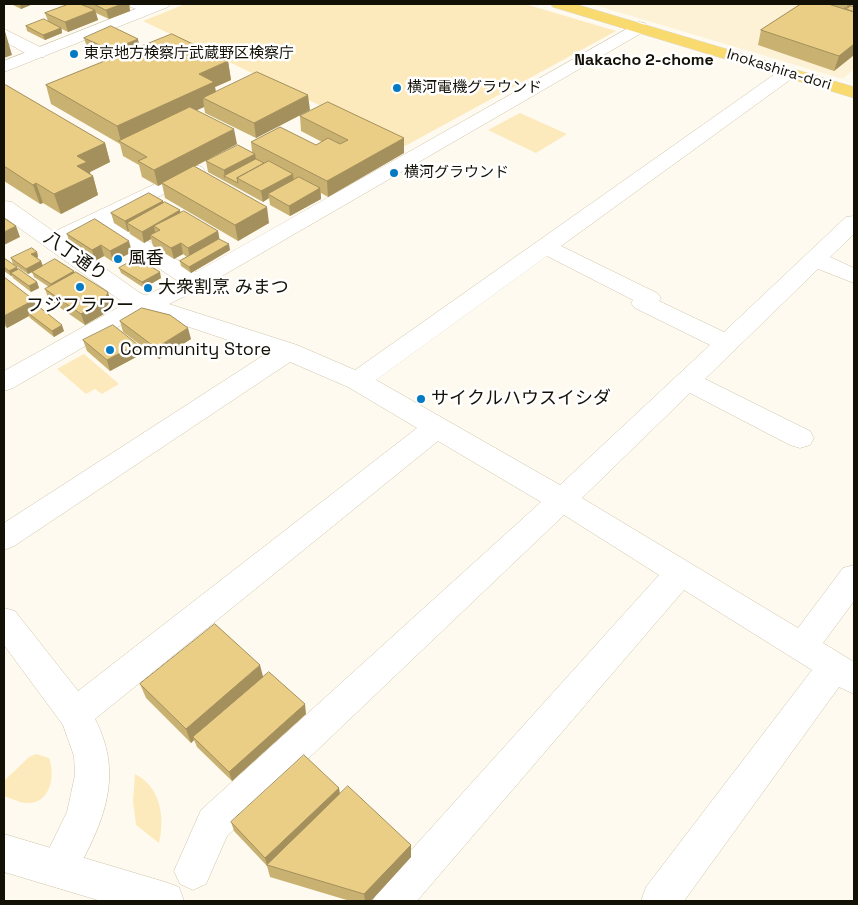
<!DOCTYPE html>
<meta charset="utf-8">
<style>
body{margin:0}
#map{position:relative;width:858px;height:905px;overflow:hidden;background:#fffaef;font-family:"Space Grotesk",sans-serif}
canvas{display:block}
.frame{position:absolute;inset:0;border:5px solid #131006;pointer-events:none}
</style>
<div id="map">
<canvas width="858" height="905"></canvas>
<div class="frame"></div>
</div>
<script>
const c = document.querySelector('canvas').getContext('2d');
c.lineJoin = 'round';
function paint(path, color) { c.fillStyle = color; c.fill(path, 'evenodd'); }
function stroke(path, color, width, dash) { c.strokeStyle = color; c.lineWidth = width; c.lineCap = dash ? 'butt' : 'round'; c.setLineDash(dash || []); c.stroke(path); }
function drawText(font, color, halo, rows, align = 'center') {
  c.font = font + ' "Space Grotesk","Noto Sans JP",sans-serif'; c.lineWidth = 5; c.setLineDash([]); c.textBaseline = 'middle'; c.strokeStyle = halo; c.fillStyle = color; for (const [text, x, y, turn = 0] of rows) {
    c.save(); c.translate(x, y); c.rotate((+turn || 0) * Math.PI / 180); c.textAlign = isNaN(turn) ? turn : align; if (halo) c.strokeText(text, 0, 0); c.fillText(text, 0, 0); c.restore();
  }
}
const built = new Path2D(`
 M591 4H854V69L843 79Z`);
const green = new Path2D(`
 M185 4H525L616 31 405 146 143 21Z
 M520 113 567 134 536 153 488 130Z
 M84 354 119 384 102 394 95 389 86 394 57 369Z
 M36 754 49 758C56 776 50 804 27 803 19 803 11 798 4 796V781L29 757Z
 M135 774C161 787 165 818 159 843L136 825 133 801Z`);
const minor = new Path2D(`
 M129 4H150L157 9 149 14 131 7Z
 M639 22 645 23 647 27 645 31 203 287 169 304 297 345 355 370 782 69H794L797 73 794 77 561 246 657 293 661 298 659 301 724 332 846 217 854 216V234L830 257 854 268V283L818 269 705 379 810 431 814 438 810 445 800 448 790 445 690 393 582 498 798 628 843 568 854 565V601L823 643 854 662V694L839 687 684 901H641L646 887 812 670 684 590 417 901H373L378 887 659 575 564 515 227 836 206 884 193 890 180 884 174 871 201 810 541 502 438 441 95 719C126 779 101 827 71 882L58 888 45 882 39 869 67 812 75 775 74 756 63 725 4 645V608L15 611 78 691 417 428 348 387 290 362 14 546 4 550V523L267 353 147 313 135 317 13 388 4 391V371L119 307 178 281 97 228 53 248 45 246 42 241 45 236 195 165 202 167 205 171 202 175 114 219 196 272ZM547 256 633 300 631 303 635 308 710 345 560 485 376 380Z
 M4 29 44 49 47 53 44 57H32L4 41Z`);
const tertiary = new Path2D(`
 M148 4H170L168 7 4 72V61Z
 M4 201 12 202 140 293 155 300 159 305 155 310 147 312 124 303 4 217Z
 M4 834 165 882 179 887 184 901H101L4 872Z`);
const primary = new Path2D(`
 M551 4H575L854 87V98L553 7Z`);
const wall = new Path2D(`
 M11 4H33L21 9Z
 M69 4H129L130 11 109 19 96 13 98 20 68 32 62 29V33L45 40 27 31 26 26 48 21 45 13Z
 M801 4H854V55L834 71 758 45 761 30Z
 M84 38 228 61 231 80 215 87 216 92 310 110 256 138 205 113 204 107 196 110 237 144 194 167 269 223 238 241 165 198 162 184 158 186 142 177 139 165 123 156 120 144 51 104 46 85 110 59 87 47Z
 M4 86 105 143 110 162 90 172V174L93 176 98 195 61 214 43 203 40 204 4 181Z
 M300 116 404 153 328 197 321 193V199L290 216 270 205 269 198 263 202 208 172 206 161 252 152 251 142 316 145 322 142 301 131Z
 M163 201 164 203 180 212 218 231 219 239 230 250 191 273 181 266 180 261 187 257 183 254 174 259 153 246 151 239 144 243 130 234 129 231 128 232 114 223 111 213Z
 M67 234 132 252 113 262 104 256 95 261 70 245Z
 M37 252 38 257 37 258 41 261 43 266 74 271V273L111 303 109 311 85 325 49 300 45 289 49 287 34 277 32 272 28 274 13 264 11 258Z
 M4 258 18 269 37 282 39 288 31 292 13 278 12 276H11L4 271Z
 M119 268 161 278 144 288 121 273Z
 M4 277 37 307 64 331 54 337 30 318 29 316 7 328 4 325Z
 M120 321 191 339 159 359 123 332Z
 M83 340 140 355 110 371 87 351Z
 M263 677 306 714 232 781 197 747 194 740 191 743 146 698 140 684Z
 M339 788 340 794 411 845V857L371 901H350L270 877 267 866 234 831 231 822Z`);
const shadedWall = new Path2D(`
 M20 4H33L21 9Z
 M122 4H129L130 11 109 19 106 10Z
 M848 4H851L849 11 845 12Z
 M95 10 98 20 68 32 65 22Z
 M61 28 62 33 45 40 43 35Z
 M4 31H5L12 55 4 58Z
 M138 39 140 49 113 60 111 50Z
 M854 44V55L834 71 839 56Z
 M228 61 231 80 215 87 217 101 203 98 204 107 124 144 121 142 117 126 199 74Z
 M308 95 310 110 256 138 254 123Z
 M234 129 237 144 163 183H162V184L158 186 154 170Z
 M404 138V153L328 197 327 181Z
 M105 143 110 162 90 172 91 177 93 176 98 195 61 214 54 194 77 166V156Z
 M255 154 257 164 224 176 225 181 224 170Z
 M293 174 294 184 268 194 269 198 263 202 261 191Z
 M36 183 43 203 40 204 33 185Z
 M320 188 321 199 290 216 289 206Z
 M163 201 166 212 127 223 129 231 128 232 125 221Z
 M267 207 269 223 238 241 235 225Z
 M180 210 182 221 160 230 154 226 156 236 150 235 151 239 144 243 142 232Z
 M16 226 20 237 4 245V232Z
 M218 231 220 242 190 259 188 248Z
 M129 241 132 252 113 262 110 251Z
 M181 243 183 254 174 259 171 248Z
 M229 244 230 250 191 273 189 267Z
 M101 245 104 256 95 261 92 250Z
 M37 252 38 257 33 260 31 254Z
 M41 261 43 267 28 274 26 269Z
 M17 267 19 272 11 273 12 276H11L9 271Z
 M74 271 76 277 53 290 51 284Z
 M160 272 161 278 144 288 142 282Z
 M37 282 39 288 31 292 29 286Z
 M108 292 111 303 109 311 85 325 81 314Z
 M34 300 38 311 28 313 29 316 7 328 4 319V316Z
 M62 325 64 331 54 337 52 331Z
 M188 328 191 339 159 359 156 348Z
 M137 344 140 355 110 371 107 360Z
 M260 665 264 680 193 737 194 740 191 743 186 729Z
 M305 704 306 714 232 781 229 772Z
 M339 788 340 797 267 865 265 858Z
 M411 845V857L371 901H365L364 894Z`);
const building = new Path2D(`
 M69 4H80L95 10 65 22 45 13Z
 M94 4H122L106 10Z
 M801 4H828L854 12V44L839 56 761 30Z
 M851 6 854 7V12L844 8H847Z
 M44 19 61 28 43 35 26 26Z
 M111 26 138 39 111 50 84 38Z
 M172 34 228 61 199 74 214 82 117 126 46 85Z
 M257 72 308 95 254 123 203 98Z
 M6 85 105 143 77 156 87 162 77 166 93 176 54 194 36 183 33 185 4 166V86Z
 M328 102 404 138 327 181 251 142 280 127 316 145 328 138 340 144 348 140 300 116Z
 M190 107 234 129 154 170 138 161 147 157 119 141Z
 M238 145 255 154 224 170 206 161Z
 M256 159 264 163 237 178 238 183 224 176Z
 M269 161 293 174 261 191 237 178Z
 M194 166 267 207 235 225 162 183Z
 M299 177 320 188 289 206 268 194Z
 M149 193 163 201 125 221 111 213Z
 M165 202 180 210 142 232 127 223Z
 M184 211 218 231 188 248 181 243 171 248 150 235 160 230 154 226Z
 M4 218 16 226 4 232Z
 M95 219 129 241 110 251 101 245 92 250 67 234Z
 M219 239 229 244 189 267 180 261Z
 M32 248 37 252 31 254 41 261 26 269 11 258Z
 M4 258 17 267 9 271 4 267Z
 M137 258 160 272 142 282 119 268Z
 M55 259 74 271 51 284 32 272Z
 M19 269 37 282 29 286 11 273Z
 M76 272 108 292 105 300 81 314 45 289Z
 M4 277 34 300 4 316Z
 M38 306 62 325 52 331 28 313Z
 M142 308 170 315 188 328 156 348 120 321Z
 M113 325 137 344 107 360 83 340Z
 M215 624 260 665 186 729 140 684Z
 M269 672 305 704 229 772 193 737Z
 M304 755 339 788 265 858 231 822Z
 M348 786 411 845 364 894 267 865Z`);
const markers = [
 [74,54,5,"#047ac4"],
 [397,88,5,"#047ac4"],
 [394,173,5,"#047ac4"],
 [118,259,5,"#047ac4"],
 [80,287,5,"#047ac4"],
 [148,288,5,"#047ac4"],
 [110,350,5,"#047ac4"],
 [421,399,5,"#047ac4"]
];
const farPoinames = [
 ["東京地方検察庁武蔵野区検察庁",84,54],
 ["横河電機グラウンド",407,88],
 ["横河グラウンド",404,173]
];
const farStreetnames = [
 ["Inokashira-dori",779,70,17]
];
const farNeighbourhoodnames = [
 ["Nakacho 2-chome",644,61]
];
const streetNames = [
 ["八丁通り",75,257,35]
];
const poiNames = [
 ["風香",128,259],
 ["大衆割烹 みまつ",158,288],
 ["フジフラワー",80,306,"center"],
 ["Community Store",120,350],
 ["サイクルハウスイシダ",431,399]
];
paint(built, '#fdf2d5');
paint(green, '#fceabc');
stroke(minor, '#cec4a8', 1);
stroke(tertiary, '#cec4a8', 1);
stroke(primary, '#d9d9d7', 1);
paint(minor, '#fff');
paint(tertiary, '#fff');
paint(primary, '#f8da6e');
paint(wall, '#c9b172');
paint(shadedWall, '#a4905d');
paint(building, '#eace85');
stroke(building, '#a4905d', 1);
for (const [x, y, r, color] of markers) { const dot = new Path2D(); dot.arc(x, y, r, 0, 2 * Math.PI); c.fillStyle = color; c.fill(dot); stroke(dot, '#fff', 2); }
drawText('15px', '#131006', '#fff', farPoinames, 'left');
drawText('15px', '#131006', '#fff', farStreetnames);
drawText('bold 16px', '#131006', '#fff', farNeighbourhoodnames);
drawText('18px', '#131006', '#fff', streetNames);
drawText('18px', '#131006', '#fff', poiNames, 'left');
</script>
